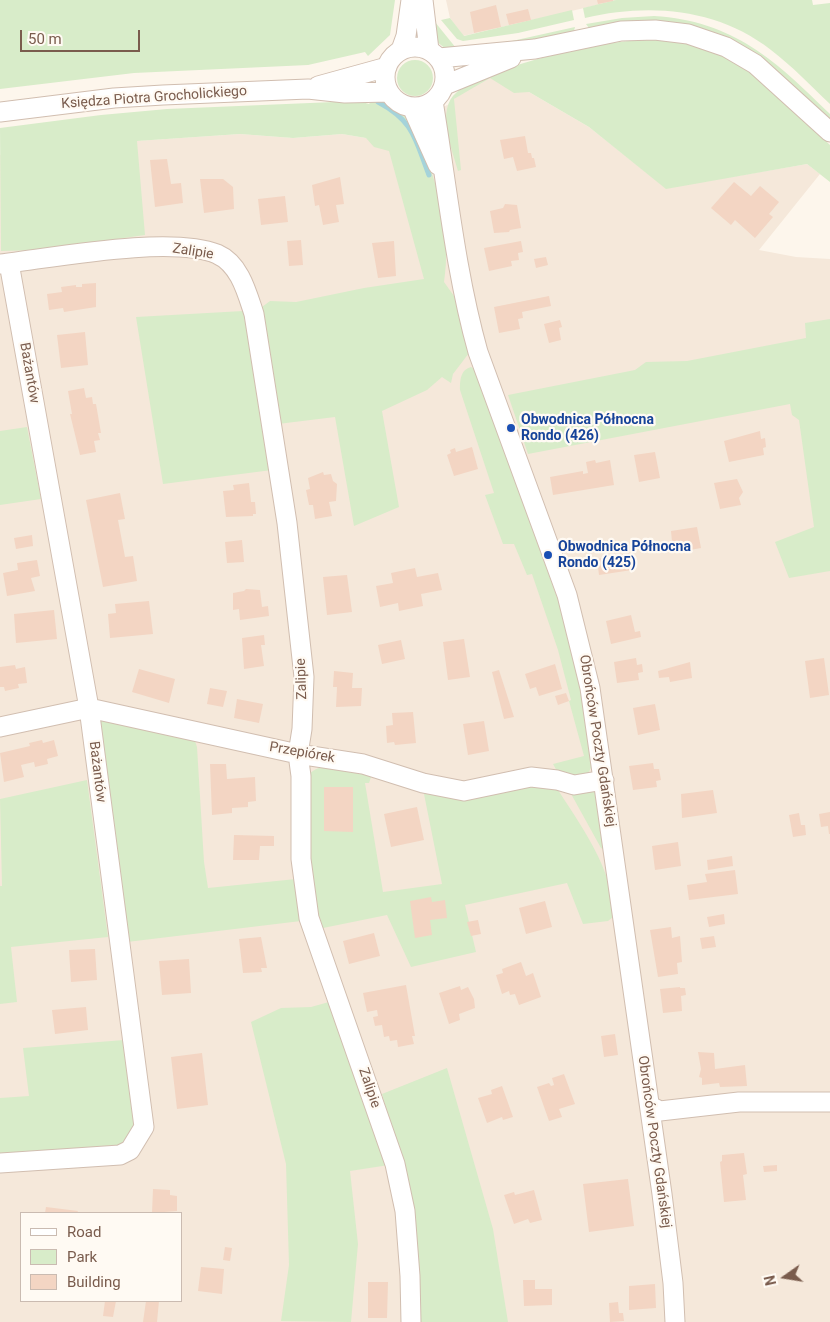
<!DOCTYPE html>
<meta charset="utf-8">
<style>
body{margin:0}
#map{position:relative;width:830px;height:1322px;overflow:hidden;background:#fdf6ec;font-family:Roboto,sans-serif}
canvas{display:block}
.legend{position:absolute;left:20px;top:1212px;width:162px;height:90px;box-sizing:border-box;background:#fffaf3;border:1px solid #cabbb1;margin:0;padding:6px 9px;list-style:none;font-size:15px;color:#7a5c4d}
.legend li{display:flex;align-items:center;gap:10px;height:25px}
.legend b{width:25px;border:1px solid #cabbb1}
.north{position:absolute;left:760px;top:1252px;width:50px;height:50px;-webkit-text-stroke:4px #fffaf3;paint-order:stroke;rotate:257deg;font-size:14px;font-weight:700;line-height:20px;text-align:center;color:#7a5c4d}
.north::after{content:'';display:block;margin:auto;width:18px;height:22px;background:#7a5c4d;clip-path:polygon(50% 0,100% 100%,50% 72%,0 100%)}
.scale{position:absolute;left:20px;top:30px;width:120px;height:22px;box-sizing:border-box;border:2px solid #7a5c4d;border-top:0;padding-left:6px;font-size:15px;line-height:18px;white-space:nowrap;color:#7a5c4d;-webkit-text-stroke:4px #fffaf3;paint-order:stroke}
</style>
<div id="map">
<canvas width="830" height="1322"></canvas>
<ul class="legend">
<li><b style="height:6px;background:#fff"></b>Road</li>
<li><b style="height:14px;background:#d8ecc9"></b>Park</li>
<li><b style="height:14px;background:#f3d5c3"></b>Building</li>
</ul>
<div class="north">N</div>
<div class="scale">50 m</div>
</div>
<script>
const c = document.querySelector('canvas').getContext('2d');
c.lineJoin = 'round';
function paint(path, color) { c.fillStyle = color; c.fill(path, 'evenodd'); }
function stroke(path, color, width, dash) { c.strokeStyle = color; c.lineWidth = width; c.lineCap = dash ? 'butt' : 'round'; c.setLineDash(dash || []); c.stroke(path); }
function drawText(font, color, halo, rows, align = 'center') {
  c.font = font + ' Roboto,sans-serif'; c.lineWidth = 4.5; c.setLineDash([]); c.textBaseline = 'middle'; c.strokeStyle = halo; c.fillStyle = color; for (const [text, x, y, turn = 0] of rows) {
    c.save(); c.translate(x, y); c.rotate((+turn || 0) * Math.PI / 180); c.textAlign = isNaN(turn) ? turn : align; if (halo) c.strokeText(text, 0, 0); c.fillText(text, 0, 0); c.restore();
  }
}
const residential = new Path2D(`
 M446 0H619L463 36 450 18Z
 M490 77 529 92 589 127 666 188 807 164 820 174 759 250 796 257 830 259V1322H0V155L136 141 240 134 293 138 342 134 366 138 450 104 453 99ZM21 1213H181V1301H21Z`);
const green = new Path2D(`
 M0 0H395L390 35 368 56 365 52 308 65 134 73 0 89Z
 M616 0H812L813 5 830 3V104C811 86 792 66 771 50 717 8 649 3 585 18L583 8Z
 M572 10 574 20 518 33 463 41 457 39 441 20 450 18 464 36Z
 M654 16C734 21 776 61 830 114V120C752 46 704 3 589 28L586 24 622 18Z
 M435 22 456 48 447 50 436 41 430 25Z
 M575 27 574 31 527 43 475 46 512 41Z
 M657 39C668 40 680 41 691 44 748 59 789 105 830 145V182L807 164 666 189 589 127 529 92 514 93 490 78 454 99 461 170 458 171C452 148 435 110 457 92 463 86 474 84 482 80L481 77C538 57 597 41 657 39Z
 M397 78a18 18 0 1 1 36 0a18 18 0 1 1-36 0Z
 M373 99C384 100 399 107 407 116 411 122 413 131 417 137 438 181 452 233 444 282L454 296 469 353 453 374 451 383 442 377 427 390 382 411 399 507 354 526 335 417 278 424 258 310 270 301 296 302 364 288 424 279 389 151 374 147 366 138 342 134 293 138 240 134 137 141 145 235 40 250 1 251 0 128 101 115 167 109 334 102 359 101 369 104Z
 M243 311 272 470 163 484 136 317Z
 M830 319V571L789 578 775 542 814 527 799 420 792 415 790 404 528 454 508 395 635 370 646 362 687 361 806 338 805 323Z
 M471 367 474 369 562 611 581 684 593 763 589 772 583 778 558 773 553 764 584 756 569 701 571 700 558 650 532 574 527 575 514 544H503L485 495 494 493 460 390C460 381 460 370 471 367Z
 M27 427 41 499 0 505V431Z
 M99 720 194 738 197 747 204 862 208 888 296 879 301 921 127 942Z
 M349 766 372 774 369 783H365L383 892 442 884 424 794 458 796 514 784 555 785C579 824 615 869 613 917L608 921 583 924 567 883 465 905 476 952 411 967 387 915 323 928 319 925 310 880 307 777C316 763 334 766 349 766Z
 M87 780 108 937 11 947 17 1002 0 1004V886H2L0 799Z
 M597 791 605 850 601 848 570 792Z
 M336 1000 389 1165 350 1171 358 1244 351 1322 281 1321 289 1265 286 1164 251 1022 281 1008 311 1007Z
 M124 1040 137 1117 133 1133 122 1145 104 1150 0 1155V1098L29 1096 23 1048Z
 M447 1068 493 1229 508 1322H418L401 1161 382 1094Z`);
const stream = new Path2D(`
 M378 102C414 121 415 139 429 175`);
const building = new Path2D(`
 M597 0H613V1L598 4Z
 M496 5 501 27 474 33 470 12Z
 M528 9 531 20 509 25 506 14Z
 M525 136 528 153H531L532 158H534L536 167 517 171 513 157 504 159 500 140Z
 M167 159 171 184 181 183 183 203 155 207 150 160Z
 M340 177 344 204 336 205 339 222 323 225 319 205 315 206 312 185Z
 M200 179H223L233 187 234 209 204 213Z
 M734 182 751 196 760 186 779 202 769 214 773 217 755 238 735 220 731 225 711 208Z
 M285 196 288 222 261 225 258 199Z
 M505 204 517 205 521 228 510 230 509 232 494 233 490 211 503 208Z
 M301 240 303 265 289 266 287 241Z
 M394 241 396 276 378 278 372 243Z
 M521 241 523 252 518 253 519 260 511 261 512 266 489 271 484 248Z
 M546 257 548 265 536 268 534 259Z
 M96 283V307L64 312 63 308 49 310 47 294 62 292 61 287 76 285V287H82V284Z
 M549 296 551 306 522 312 523 318 518 319 520 329 499 333 494 307Z
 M560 320 562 327 559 328 561 340 549 343 544 324Z
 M85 332 88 365 61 368 57 335Z
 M84 388 86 398 92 397 93 404H96L101 433H98L100 440 94 441 96 452 80 455 70 414H72L68 391Z
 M760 431 761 439 765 438 766 447 763 448 764 455 729 462 724 441Z
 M472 447 478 469 454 476 447 455 451 453 450 450 455 448 456 452Z
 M655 452 660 478 639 482 634 455Z
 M595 460 596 463 610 460 614 485 553 495 550 477 583 471V474L588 473 586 462Z
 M323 472 324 475 331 474 333 481 337 484 336 501 329 502 332 516 315 519 313 505H309L306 490 310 489 308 478Z
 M737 479 743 492 739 498 741 505 720 509 714 483Z
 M249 483 251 502H255L256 514H253V516L226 517 223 491 234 490 233 485Z
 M120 493 125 519 118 520 125 557 133 556 137 581 103 587 86 500Z
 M697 527 701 548 673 553 671 531Z
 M32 535 33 546 16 549 14 538Z
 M242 540 244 562 227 563 225 542Z
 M629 553 632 570 599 575 597 559Z
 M37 560 40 576 31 578 35 591 7 596 3 573 18 570 17 563Z
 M415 568 417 577 438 573 442 590 421 594 423 606 399 611 398 603 380 607 376 586 393 583 391 573Z
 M347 575 352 612 327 615 323 577Z
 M246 589 260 590 262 607 268 606 269 616 240 620 239 609 233 610V593L244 591Z
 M149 601 153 634 110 638 108 614 116 613 115 604Z
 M54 610 57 639 16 643 14 614Z
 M631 615 635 632 640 631 641 637 611 644 606 621Z
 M264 635 265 645H261L264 666 244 669 242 638Z
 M464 639 470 677 448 680 443 642Z
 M401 640 405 659 382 664 378 645Z
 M636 658 637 665 642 664 643 672 638 673 639 680 617 683 614 662Z
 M824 658 829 695 810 698 805 661Z
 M690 662 692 678 670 682 669 677 659 678 658 671Z
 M555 664 562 689 539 696 536 687 530 689 525 674Z
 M15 665 16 669 25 667 27 683 18 684 19 688 5 691 4 687H0V667Z
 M139 669 175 679 169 703 132 692Z
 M499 670 514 717 504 719 492 672Z
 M334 671 353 673 352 688H362L361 706 336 707 337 687H333Z
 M210 688 227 691 223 707 207 704Z
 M566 693 569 701 558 705 555 696Z
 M237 699 263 704 259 723 234 718Z
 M655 704 660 730 638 735 633 708Z
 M413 712 416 743 395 745 394 742 387 743 386 726 393 725 392 713Z
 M484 721 489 751 468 755 463 724Z
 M42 740 43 743 54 740 58 756 47 759 48 764 35 767 34 762 21 765 24 777 4 782 0 753 30 746 29 743Z
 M653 763 654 769H659L661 780 656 781 657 787 633 790 629 766Z
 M210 764H226L227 779 255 777 256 801 248 802V807L232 808V813L212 815Z
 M324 787H353V832L324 831Z
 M713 790 717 813 682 818 681 794Z
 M417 807 424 840 391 847 384 814Z
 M830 812V834H829L828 826 821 827 819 814Z
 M799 813 801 825H805L806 835 793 837 789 815Z
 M234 835 274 836V846H260L259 860H233Z
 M678 842 681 866 655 870 652 846Z
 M732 856 733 866 708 870 707 860Z
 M735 870 738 894 689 900 687 885 707 882 705 874Z
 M431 897 432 902 445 900 447 918 430 920 432 935 415 938 410 901Z
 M545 901 552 927 526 934 519 908Z
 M724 914 725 924 709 927 707 917Z
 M478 920 481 934 471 936 467 922Z
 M671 927 672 938 680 936 682 962 677 963 678 974 658 977 650 930Z
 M374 933 380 956 349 964 343 941Z
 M714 936 716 947 702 949 700 938Z
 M261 937 267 968H261L262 972 243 973 239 939Z
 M95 949 97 980 71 982 69 950Z
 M189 959 191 993 162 995 159 961Z
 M521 962 526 976 533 973 541 997 519 1005 515 994 510 995 509 991 502 994 496 975 503 973 502 969Z
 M406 985 415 1036H412L414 1044 398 1047 397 1040 390 1041 389 1036 384 1037 382 1025 375 1026 373 1017 378 1016 377 1010 367 1012 363 993Z
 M460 986 461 990 468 987 474 999 475 1008 459 1014 460 1020 449 1024 439 993Z
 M680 987V988H685L686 995 681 996 682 1011 663 1013 660 989Z
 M86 1007 88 1030 55 1034 52 1010Z
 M615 1034 618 1055 604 1057 601 1036Z
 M698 1052 714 1053 715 1069 745 1065 747 1086 720 1087 719 1083 702 1085V1078L699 1077 701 1069Z
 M202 1053 208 1105 177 1109 171 1057Z
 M564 1074 575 1104 559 1109 562 1117 549 1121 537 1087 549 1083 551 1086 554 1085 552 1078Z
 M502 1086 513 1117 503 1120 502 1117 487 1123 478 1098 492 1094 491 1090Z
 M744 1153 747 1174 743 1175 746 1200 724 1202 720 1162 722 1161V1155Z
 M777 1165V1171L764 1172 763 1166Z
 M628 1179 634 1226 589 1232 583 1184Z
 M153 1189 170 1190V1195L177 1196V1211L152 1213Z
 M534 1190 542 1220 530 1223 528 1219 514 1224 504 1195 514 1192 515 1195Z
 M46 1207 78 1211 77 1213H45Z
 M225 1247 232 1248 230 1261 223 1260Z
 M201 1267 224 1269 222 1294 198 1291Z
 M523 1280H535V1289H552V1305L524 1306Z
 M368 1282H388L387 1318H368Z
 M655 1284 656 1308 629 1310V1286Z
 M105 1301H116L113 1317 103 1316Z
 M146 1301H159L157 1322H143Z
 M618 1302 619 1313H623L624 1321 610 1322 609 1303Z`);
const minor = new Path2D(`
 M423 0 429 50
 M385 77a30 30 0 1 1 60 0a30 30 0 1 1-60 0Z
 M401 50 406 36 411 0
 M439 58 535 49 621 31 655 30 688 34 726 47 755 64 830 132
 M445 85 511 58
 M318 86 387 67
 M433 101C447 185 455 270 478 352L567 595 590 688 662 1194 673 1283 675 1322
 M412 107 438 165
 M0 112 114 98 163 95 308 89 345 93 389 92
 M0 264C52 258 170 235 217 254 240 264 247 293 254 314L287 523 304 677 302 729 298 754 301 776V859L309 918 395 1164 405 1211 410 1276 411 1322
 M0 727 89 708 298 754 363 764 423 783 464 791 531 777 557 780 574 785 604 780
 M650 1106 660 1111 739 1102H830
 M0 1163 120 1155 130 1150 144 1127 89 708 9 263`);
const markers = [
 [511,428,5,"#1a4fb4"],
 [548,555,5,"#1a4fb4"]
];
const streetNames = [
 ["Księdza Piotra Grocholickiego",154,98,-4],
 ["Zalipie",193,252,9],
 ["Bażantów",29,373,80],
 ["Zalipie",302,679,-92],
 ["Obrońców Poczty Gdańskiej",597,741,81],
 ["Przepiórek",302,753,10],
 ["Bażantów",97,772,83],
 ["Zalipie",369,1088,71],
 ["Obrońców Poczty Gdańskiej",654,1142,82]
];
const transitNames = [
 ["Obwodnica Północna",521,420],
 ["Rondo (426)",521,436],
 ["Obwodnica Północna",558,547],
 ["Rondo (425)",558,563]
];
paint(residential, '#f5e8da');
paint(green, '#d8ecc9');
stroke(stream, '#a5d3da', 5);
paint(building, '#f3d5c3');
stroke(minor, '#d1beb0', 21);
stroke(minor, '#fff', 19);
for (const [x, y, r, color] of markers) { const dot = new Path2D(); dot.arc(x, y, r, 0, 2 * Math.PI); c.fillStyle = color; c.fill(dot); stroke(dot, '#fffaf3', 2); }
drawText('14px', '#7a5c4d', '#fffaf3', streetNames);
drawText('bold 14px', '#164399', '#fffaf3', transitNames, 'left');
</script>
